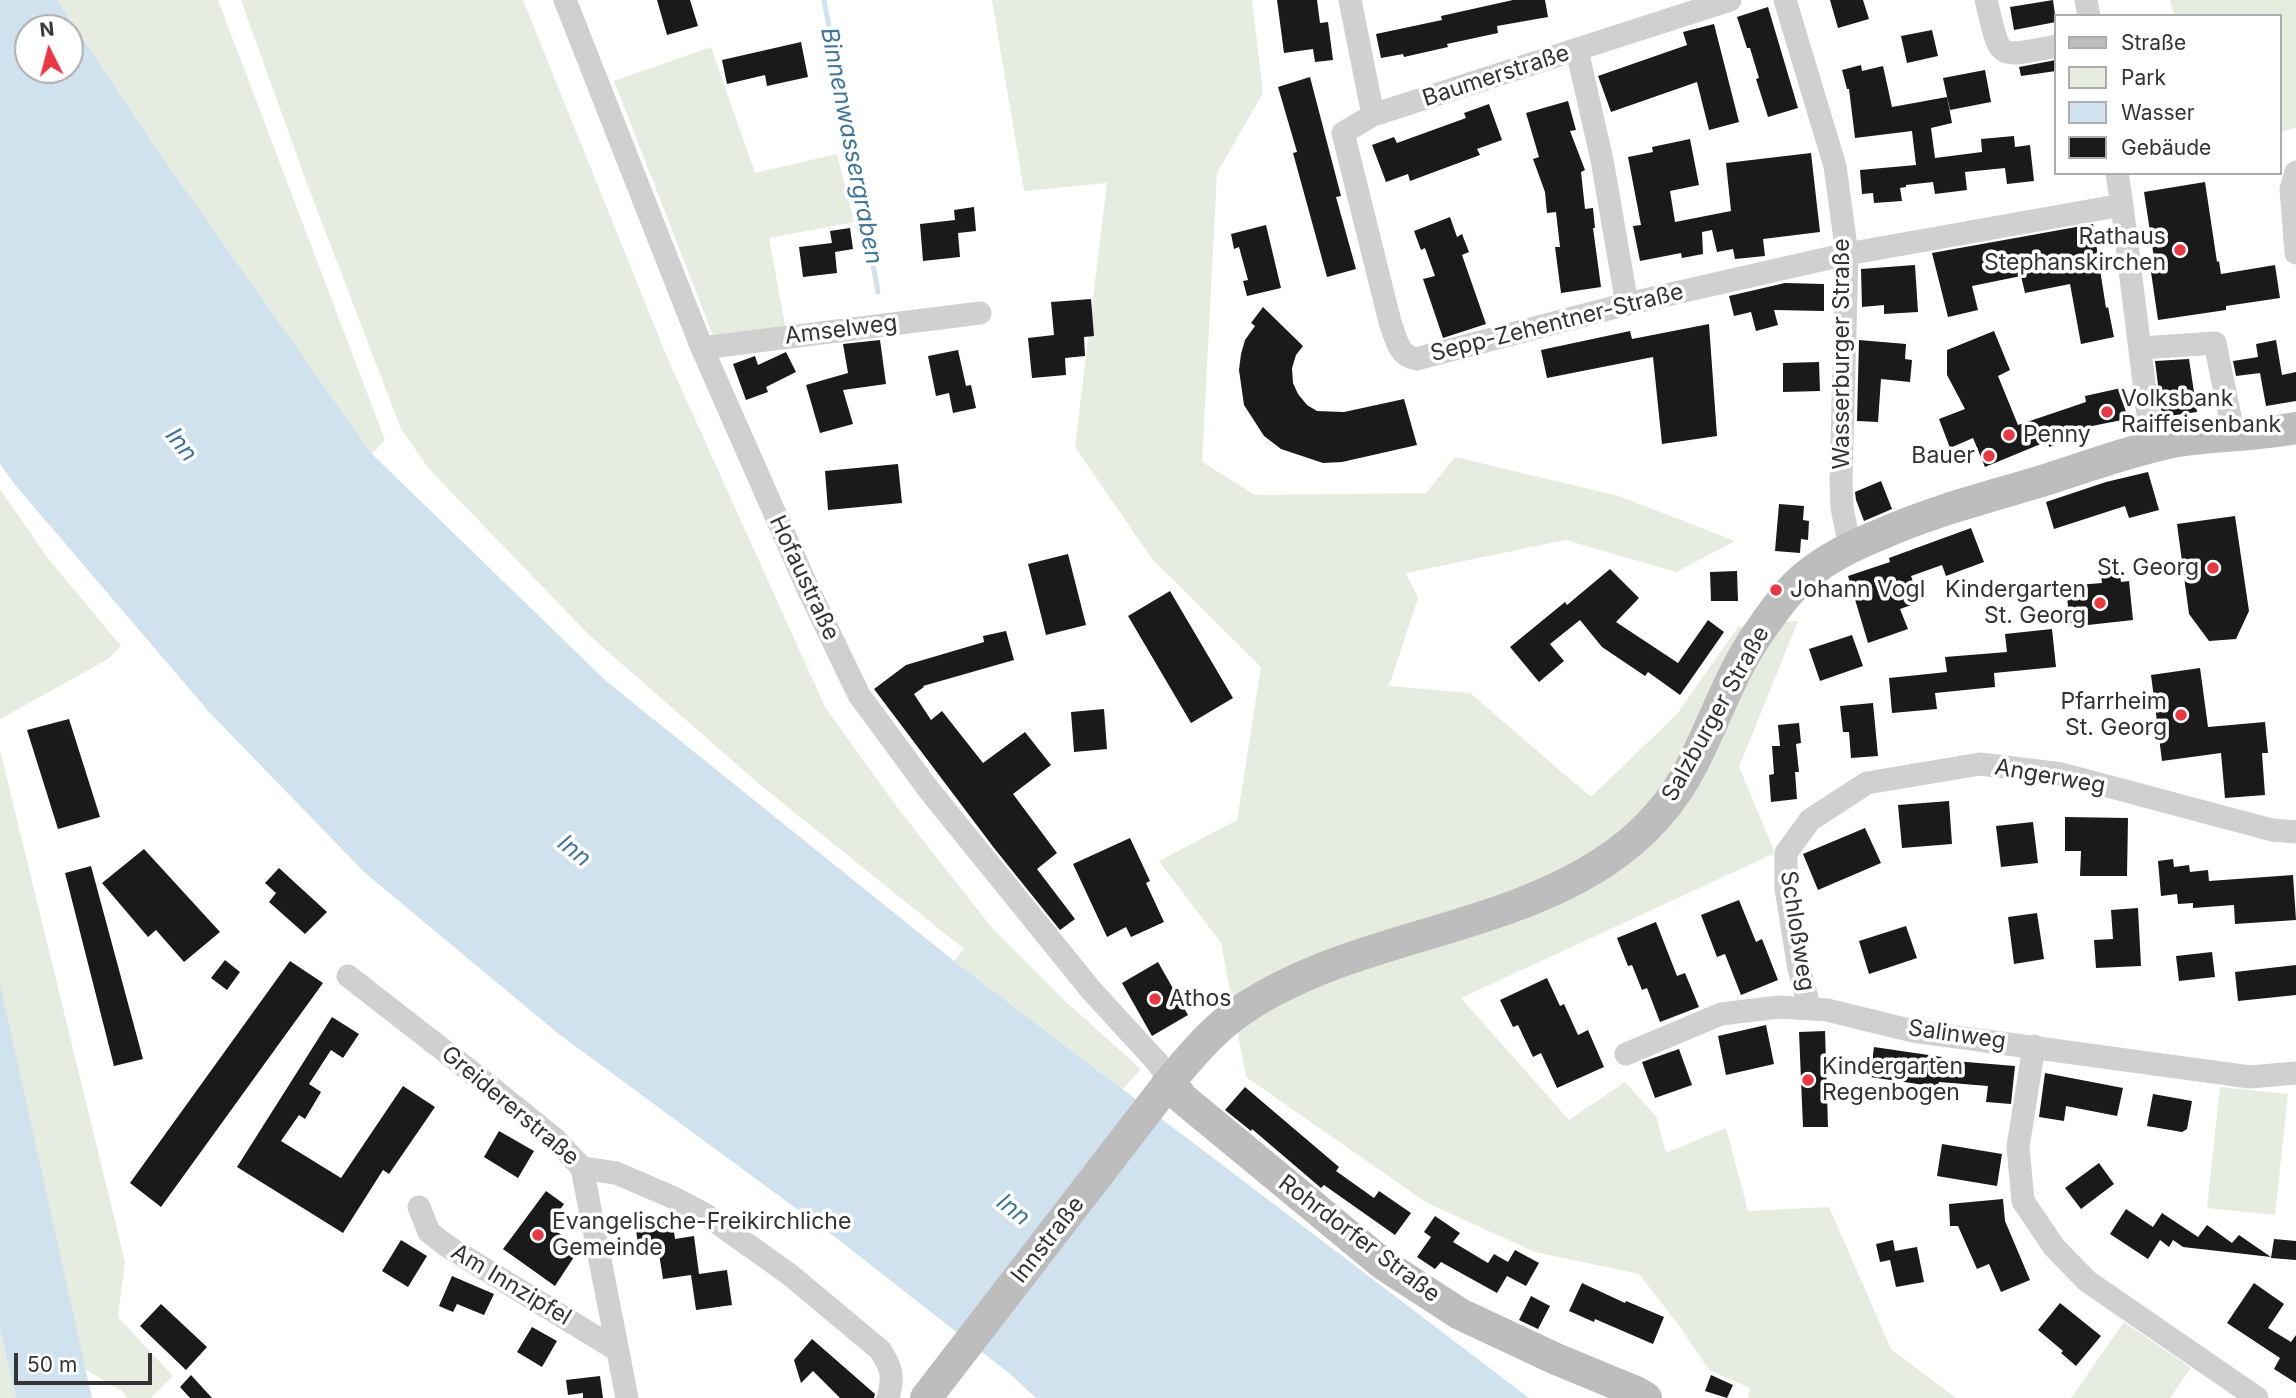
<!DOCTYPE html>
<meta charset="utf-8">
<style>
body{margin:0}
#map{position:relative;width:2296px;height:1398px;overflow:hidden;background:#fff;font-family:Inter,sans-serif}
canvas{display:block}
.legend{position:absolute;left:2054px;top:14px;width:228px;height:161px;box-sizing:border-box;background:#fff;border:2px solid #adadad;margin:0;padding:9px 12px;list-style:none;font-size:21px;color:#333}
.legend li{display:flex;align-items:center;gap:14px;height:35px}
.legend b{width:35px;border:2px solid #adadad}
.north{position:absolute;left:14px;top:14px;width:70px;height:70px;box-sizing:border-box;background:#fff;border:2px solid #adadad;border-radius:50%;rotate:354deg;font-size:19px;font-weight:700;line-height:28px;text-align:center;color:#333}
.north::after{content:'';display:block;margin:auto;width:24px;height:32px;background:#e63946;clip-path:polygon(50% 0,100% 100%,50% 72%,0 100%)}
.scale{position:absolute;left:14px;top:1353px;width:138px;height:32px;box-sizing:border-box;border:4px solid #333;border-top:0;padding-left:9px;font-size:21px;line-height:24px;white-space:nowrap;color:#333;-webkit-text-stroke:5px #fff;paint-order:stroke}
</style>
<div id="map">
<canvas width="2296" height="1398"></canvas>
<ul class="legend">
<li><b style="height:9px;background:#bdbdbd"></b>Straße</li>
<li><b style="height:19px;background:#e6ecdf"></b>Park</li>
<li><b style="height:19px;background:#cfe2ee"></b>Wasser</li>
<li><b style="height:19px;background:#1a1a1a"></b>Gebäude</li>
</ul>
<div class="north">N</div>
<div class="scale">50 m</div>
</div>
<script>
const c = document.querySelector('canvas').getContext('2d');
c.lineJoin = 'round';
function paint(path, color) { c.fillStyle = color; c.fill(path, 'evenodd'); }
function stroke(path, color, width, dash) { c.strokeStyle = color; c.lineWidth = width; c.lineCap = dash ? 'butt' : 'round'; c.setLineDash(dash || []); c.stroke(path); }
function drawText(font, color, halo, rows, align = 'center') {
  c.font = font + ' Inter,sans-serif'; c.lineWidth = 7; c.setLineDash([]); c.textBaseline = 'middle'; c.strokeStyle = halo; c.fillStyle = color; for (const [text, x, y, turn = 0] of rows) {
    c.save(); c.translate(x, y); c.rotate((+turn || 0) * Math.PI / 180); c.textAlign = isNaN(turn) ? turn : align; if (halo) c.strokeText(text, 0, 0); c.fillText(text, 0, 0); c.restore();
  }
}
const green = new Path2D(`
 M57 0H218L385 440 372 454 155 147Z
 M241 0H523L667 357 825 707 897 807 992 928 1065 1001 1141 1069 1123 1089 954 961 964 949 759 784 590 636 429 469 401 429 306 181Z
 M992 0H1252L1263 93 1217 173 1202 462 1255 495 1426 493 1455 457 1619 496 1735 541 1676 572 1566 540 1406 573 1418 598 1389 686 1470 693 1591 797 1677 714 1738 627 1798 621 1739 767 1775 853 1461 998 1569 1120 1625 1082 1656 1116 1666 1153 1726 1128 1748 1211 1829 1207 1891 1349 1956 1398H1748L1750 1388 1709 1370 1680 1327 1639 1274 1535 1252 1427 1203 1246 1077 1221 943 1159 861 1237 820 1261 667 1152 559 1075 447 1107 183 1024 191Z
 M2170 0H2296V128L2280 132V16H2174Z
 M711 47 755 173 837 154 854 222 769 238 786 330 716 343 614 81Z
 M0 489 47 557 121 646 108 659 0 719Z
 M0 750 125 1262 118 1317 173 1376 151 1398H127L122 1391 0 1320Z
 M2220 1087 2288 1094 2275 1215 2207 1208Z
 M2124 1322 2191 1368 2170 1398H2071Z
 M0 1330 16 1398H0Z`);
const water = new Path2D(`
 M0 0H57L155 147 372 454 606 681 954 961 1529 1398H1036L1010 1374 835 1237 560 1035 364 872 210 713 16 486 0 464ZM28 28H70V70H28Z
 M0 984 92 1398H16L0 1330Z`);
const stream = new Path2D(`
 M824 0 878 292`);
const building = new Path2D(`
 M657 0H690L698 26 667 35Z
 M1277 0H1317L1320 23 1328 22 1333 60 1315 62 1313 49 1284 53Z
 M1513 0H1545L1548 17 1497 26 1498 33 1447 44 1448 47 1404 57 1403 54 1381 58 1376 34 1442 20 1441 16Z
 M1830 0H1863L1869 19 1838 28Z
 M2053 0 2056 22 2014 30 2010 7Z
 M1768 7 1798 108 1768 117 1756 79 1759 78 1750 48H1747L1737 17Z
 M1714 24 1739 122 1709 130 1697 82 1611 112 1598 76 1687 45 1683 32Z
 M1932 30 1938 56 1907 63 1901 36Z
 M801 42 808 77 767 86 765 75 727 84 722 60Z
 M2056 60V71L2021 76 2019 67Z
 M1861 65 1862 71 1883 66 1892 107 1947 97 1952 123 1931 128 1935 158 1982 152 1981 139 2014 136 2015 147 2030 145 2034 181 2007 184 2005 168 1965 172 1967 190 1935 194 1933 182 1906 185V187L1900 188 1902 201 1874 203 1873 193 1862 194 1860 170 1916 165 1912 131 1855 138 1849 89H1847L1842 70Z
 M1985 70 1991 102 1950 110 1943 78Z
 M1310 77 1341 196 1336 197 1356 269 1327 277 1293 153 1297 152 1278 87Z
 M1568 101 1576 130 1570 131 1585 170 1581 172 1585 209 1593 208 1595 228H1593L1601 287 1561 293 1555 247H1560L1556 212 1547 213 1545 192 1533 159 1539 157 1526 113Z
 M1489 104 1502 140 1477 149 1480 155 1410 181 1408 174 1386 182 1372 145 1394 137 1397 143 1466 118 1464 113Z
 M1690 139 1699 185 1670 191 1675 222 1731 211 1726 163 1811 153 1820 232 1763 239 1765 256 1735 259 1733 249 1717 252 1712 230 1702 232 1703 254 1682 258 1681 253 1640 261 1633 226 1641 225 1628 157 1653 152 1652 147Z
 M2205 182 2217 262 2219 261 2221 274 2275 265 2280 298 2226 306V310L2158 320 2151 272 2156 271 2144 192Z
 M974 207 976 231 958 233 960 257 923 261 920 224 955 220 954 210Z
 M1450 217 1457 237 1462 234 1469 252 1462 255 1486 324 1443 338 1423 279 1435 276 1425 248 1421 250 1414 231Z
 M2093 224 2106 308 2108 307 2114 337 2081 344 2070 284 2025 293 2021 276 1972 286 1978 310 1948 317 1932 253Z
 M1266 225 1281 288 1247 296 1243 281 1248 280 1239 247 1234 249 1231 234Z
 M850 228 853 249 835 252 837 273 803 277 799 247 832 243 830 231Z
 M1915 265 1918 312 1884 314V305L1862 307 1861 269Z
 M1785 283 1824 284V311L1774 310 1778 325 1756 331 1751 312 1734 316 1729 296Z
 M1091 299 1094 336 1084 337 1085 356 1065 358 1066 375 1032 378 1028 338 1054 335 1051 302Z
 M1263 307 1303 346 1296 355 1292 368 1293 383 1298 394 1307 405 1317 411 1344 412 1404 399 1417 445 1342 462 1323 463 1281 449 1264 436 1244 405 1239 370 1241 354 1245 340 1255 326 1251 323Z
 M1709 324 1717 436 1662 444 1653 357 1547 378 1541 350 1630 331 1632 339Z
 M1994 331 2010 370 1998 376 2018 425 2086 402 2085 396 2121 388 2127 419 2082 428 2084 435 2049 447 2048 441 1985 467 1973 438 1950 448 1939 419 1965 409 1947 375V350Z
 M880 340 886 384 843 390 853 424 820 433 806 385 848 373 843 344Z
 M1859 340 1906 344 1905 359 1912 360 1910 382 1881 379 1878 422 1857 421Z
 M2276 340 2282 375 2296 372V401L2266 406 2260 373 2236 376 2233 361 2258 357 2256 344Z
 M958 350 966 386 971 385 976 408 953 413 949 393 936 396 928 356Z
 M786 352 796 372 766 387 768 392 746 400 733 364 755 356 758 365Z
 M2189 359 2197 412 2162 417 2155 361Z
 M1819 362 1820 391 1783 392V363Z
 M898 464 902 503 828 510 825 471Z
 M2148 472 2159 510 2129 518 2125 506 2054 529 2046 502 2106 482Z
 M1881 481 1892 509 1864 521 1856 500 1855 492Z
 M1779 504 1804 506 1803 520 1809 521 1808 540 1801 539 1800 553 1775 551Z
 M2235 516 2249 611 2236 639 2209 641 2189 614 2177 524Z
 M1971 528 1984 562 1946 576 1942 565 1911 576 1920 602 1900 609 1908 629 1868 643 1848 576 1890 562 1889 558Z
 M1068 554 1086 625 1046 635 1028 564Z
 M2118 563 2121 582 2129 581 2133 620 2070 627 2066 586 2102 583 2100 564Z
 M1610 569 1639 598 1616 622 1678 663 1708 620 1724 632 1680 695 1648 672 1645 676 1602 647 1580 620 1550 644 1564 661 1539 682 1510 647 1565 602 1567 605Z
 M1737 571 1738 601H1711L1710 572Z
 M1170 591 1233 698 1191 723 1128 616Z
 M2052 629 2056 667 1994 673 1995 687 1935 693 1937 709 1892 713 1889 678 1947 672 1945 657 2007 652 2005 634Z
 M1006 631 1014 660 923 686 924 687 914 694 931 720 942 711 983 763 1025 732 1051 765 1013 794 1057 853 1037 869 1075 919 1060 930 994 848 874 689 906 665 984 642 983 636Z
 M1852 635 1863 666 1820 681 1809 649Z
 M2200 668 2208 727 2265 722 2268 753H2262L2265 795 2225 798 2221 753 2162 761 2151 675Z
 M1873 703 1878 756 1851 758 1849 732H1843L1840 706Z
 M1104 709 1107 749 1074 752 1071 712Z
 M69 719 100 817 58 829 27 730Z
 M1799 723 1801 743 1796 744 1799 772H1795L1797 799 1771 802 1769 775 1774 774 1772 746H1780L1778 725Z
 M1949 801 1952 844 1902 848 1898 805Z
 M2065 817 2128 818 2127 876H2080L2081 851H2065Z
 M2033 822 2038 863 2001 867 1996 826Z
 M1865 828 1881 863 1818 890 1803 854Z
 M1130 838 1150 881 1146 883 1164 922 1131 937 1126 927 1107 937 1073 864Z
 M144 849 220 932 184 962 156 930 148 937 102 883Z
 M2173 859 2174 867 2189 865 2190 872 2208 870 2209 881 2293 875 2296 920 2235 924 2234 905 2193 908V903L2178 904 2177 894 2161 896 2158 861Z
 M91 866 143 1059 114 1066 65 873Z
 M279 868 327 912 305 934 269 902 276 893 265 883Z
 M1739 900 1756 942 1762 939 1778 980 1741 995 1725 954 1717 957 1701 915Z
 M2138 908 2141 966 2096 968 2094 940 2113 939 2111 910Z
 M2037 913 2044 959 2014 964 2008 917Z
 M1656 922 1677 976 1685 973 1699 1007 1660 1022 1647 988 1642 990 1632 965 1628 966 1617 938Z
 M1906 926 1917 958 1869 974 1859 941Z
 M2212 952 2215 977 2179 981 2176 956Z
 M225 960 240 972 227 990 211 978Z
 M290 961 323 983 161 1207 130 1183Z
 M1158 962 1188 1015 1152 1036 1122 983Z
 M2296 965V995L2238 1001 2235 972Z
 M1547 978 1560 1006 1564 1004 1578 1035 1588 1030 1604 1067 1557 1088 1541 1053 1533 1057 1518 1025 1513 1027 1500 1000Z
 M332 1017 359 1034 343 1058 331 1050 309 1084 321 1092 305 1119 299 1115 281 1141 341 1178 403 1086 435 1107 389 1174 383 1170 343 1233 237 1167Z
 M1766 1025 1774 1064 1726 1075 1718 1036Z
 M1825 1031 1828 1127H1803L1799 1032Z
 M1874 1047 1942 1057V1060L2015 1066 2011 1104 1986 1102 1988 1086 1939 1082 1938 1087 1870 1077Z
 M1679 1049 1692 1085 1655 1098 1642 1062Z
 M2045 1073 2123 1088 2117 1116 2066 1106 2064 1121 2039 1117Z
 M1245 1087 1339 1167 1336 1171 1374 1198 1379 1191 1411 1213 1395 1235 1324 1185 1321 1188 1252 1129 1251 1131 1225 1110Z
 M2153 1094 2192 1101 2187 1129 2182 1132 2147 1126Z
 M499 1131 534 1151 518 1178 484 1157Z
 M1942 1144 2002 1154 1997 1186 1937 1176Z
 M2099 1163 2114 1184 2081 1209 2065 1188Z
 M546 1191 564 1204 554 1218V1230L571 1241 574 1257 555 1286 503 1249Z
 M2003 1199 2005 1221 2030 1280 2001 1292 1989 1264 1977 1269 1958 1226H1950L1949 1204Z
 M2126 1209 2153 1227 2162 1213 2198 1237 2207 1225 2232 1243 2239 1235 2271 1257 2183 1247 2173 1240 2169 1247 2160 1240 2148 1259 2110 1234Z
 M1435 1216 1460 1233 1453 1242 1488 1263 1494 1254 1508 1262 1515 1250 1539 1263 1526 1286 1507 1276 1497 1293 1441 1262 1435 1269 1417 1257 1431 1237 1424 1232Z
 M672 1217 675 1239 694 1236 699 1274 727 1270 732 1305 696 1310 691 1275 663 1279 657 1241 638 1244 635 1223Z
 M2274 1239 2296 1241V1260L2271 1258Z
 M401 1240 427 1256 408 1287 382 1271Z
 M1893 1240 1895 1251 1917 1247 1924 1282 1896 1287 1890 1260 1880 1262 1876 1244Z
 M452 1276 494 1294 484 1315 457 1304 453 1312 439 1306Z
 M1582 1283 1625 1303 1626 1301 1664 1317 1653 1344 1595 1319 1594 1322 1569 1311Z
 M2254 1283 2284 1304 2268 1328 2291 1342 2296 1335V1383L2274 1369 2280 1358 2227 1323Z
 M1531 1296 1550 1306 1538 1329 1519 1320Z
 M2060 1303 2101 1336 2076 1366 2061 1353 2063 1351 2038 1330Z
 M161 1304 207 1347 186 1370 140 1326Z
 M532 1327 557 1341 542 1367 517 1352Z
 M812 1339 875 1394 874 1398H840L813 1371 801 1383 794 1360Z
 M191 1375 212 1398H190L180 1387Z
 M1711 1375 1733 1385 1727 1398 1705 1391Z
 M600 1376 603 1398H583V1393L568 1395 566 1380Z`);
const street = new Path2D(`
 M565 0 702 348 809 591 859 695 929 790 1091 990 1157 1062 1170 1081
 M1350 0 1373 115
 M1730 0 1373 115 1343 133 1390 322C1396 338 1398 356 1416 359L1627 304 1847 254 2122 205
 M1785 0 1835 166 1847 254 1841 481 1842 508 1850 547
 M1986 0C2001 61 1994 58 2056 46
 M2086 0 2089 16
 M1577 50 1602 160 1627 304
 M2296 172 2291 189 2296 253
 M2117 173 2122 205 2152 447
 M702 348 980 313
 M2141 348 2215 343 2234 436
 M348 976 487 1084 556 1140 582 1168 616 1173 672 1197 706 1215 789 1274 880 1350C892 1368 894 1377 888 1398
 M1810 1009 1799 969 1786 889V853L1810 820 1867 783 1980 764 2062 774 2272 830 2296 832
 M2034 1046 2018 1147 2023 1201 2054 1247 2087 1281 2257 1398
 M1626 1054 1721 1014 1779 1007 1827 1010 1913 1031 2250 1077 2296 1073
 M582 1168 627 1398
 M419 1207 429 1232 447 1246 617 1350`);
const secondary = new Path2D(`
 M1170 1081 1182 1098 1383 1264 1460 1314 1556 1359 1636 1392 1646 1398
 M926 1398 1170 1081C1192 1055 1214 1028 1243 1009 1353 936 1494 934 1604 862 1642 837 1674 802 1694 761 1716 718 1731 672 1759 632 1773 612 1788 590 1807 575 1829 557 1854 545 1879 535 1930 512 1982 499 2035 483 2081 469 2127 451 2173 442 2214 435 2255 436 2296 428`);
const markers = [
 [2180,250,7,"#e63946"],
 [2107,412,7,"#e63946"],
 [2009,435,7,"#e63946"],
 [1989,456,7,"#e63946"],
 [2213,568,7,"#e63946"],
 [1776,590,7,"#e63946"],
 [2100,603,7,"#e63946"],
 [2181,715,7,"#e63946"],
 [1155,999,7,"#e63946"],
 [1808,1080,7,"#e63946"],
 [538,1235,7,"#e63946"]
];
const streetNames = [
 ["Baumerstraße",1496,76,-18],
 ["Sepp-Zehentner-Straße",1557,323,-14],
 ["Amselweg",841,330,-7],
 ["Wasserburger Straße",1842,354,-90],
 ["Hofaustraße",804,578,65],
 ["Salzburger Straße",1716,714,-61],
 ["Angerweg",2050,777,10],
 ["Schloßweg",1797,931,81],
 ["Salinweg",1957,1035,8],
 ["Greidererstraße",510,1106,40],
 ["Rohrdorfer Straße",1359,1239,37],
 ["Innstraße",1048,1240,-52],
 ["Am Innzipfel",511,1285,31]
];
const poiNames = [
 ["Rathaus",2166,237,"right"],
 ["Stephanskirchen",2166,263,"right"],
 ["Volksbank",2121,399],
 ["Raiffeisenbank",2121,425],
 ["Penny",2023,435],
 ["Bauer",1975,456,"right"],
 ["St. Georg",2199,568,"right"],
 ["Johann Vogl",1790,590],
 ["Kindergarten",2086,590,"right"],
 ["St. Georg",2086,616,"right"],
 ["Pfarrheim",2167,702,"right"],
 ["St. Georg",2167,728,"right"],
 ["Athos",1169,999],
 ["Kindergarten",1822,1067],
 ["Regenbogen",1822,1093],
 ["Evangelische-Freikirchliche",552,1222],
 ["Gemeinde",552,1248]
];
const waterNames = [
 ["Binnenwassergraben",851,146,79],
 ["Inn",181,445,52],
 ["Inn",574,851,39],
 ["Inn",1013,1210,39]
];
paint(green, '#e6ecdf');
paint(water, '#cfe2ee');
stroke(stream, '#cfe2ee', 5);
paint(building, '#1a1a1a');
stroke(street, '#d0d0d0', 23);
stroke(secondary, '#bdbdbd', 32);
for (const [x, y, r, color] of markers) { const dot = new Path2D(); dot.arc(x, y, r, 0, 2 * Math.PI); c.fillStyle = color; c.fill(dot); stroke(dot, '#fff', 2.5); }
drawText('23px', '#333', '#fff', streetNames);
drawText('23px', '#333', '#fff', poiNames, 'left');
drawText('italic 24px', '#3f7597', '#fff', waterNames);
</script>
